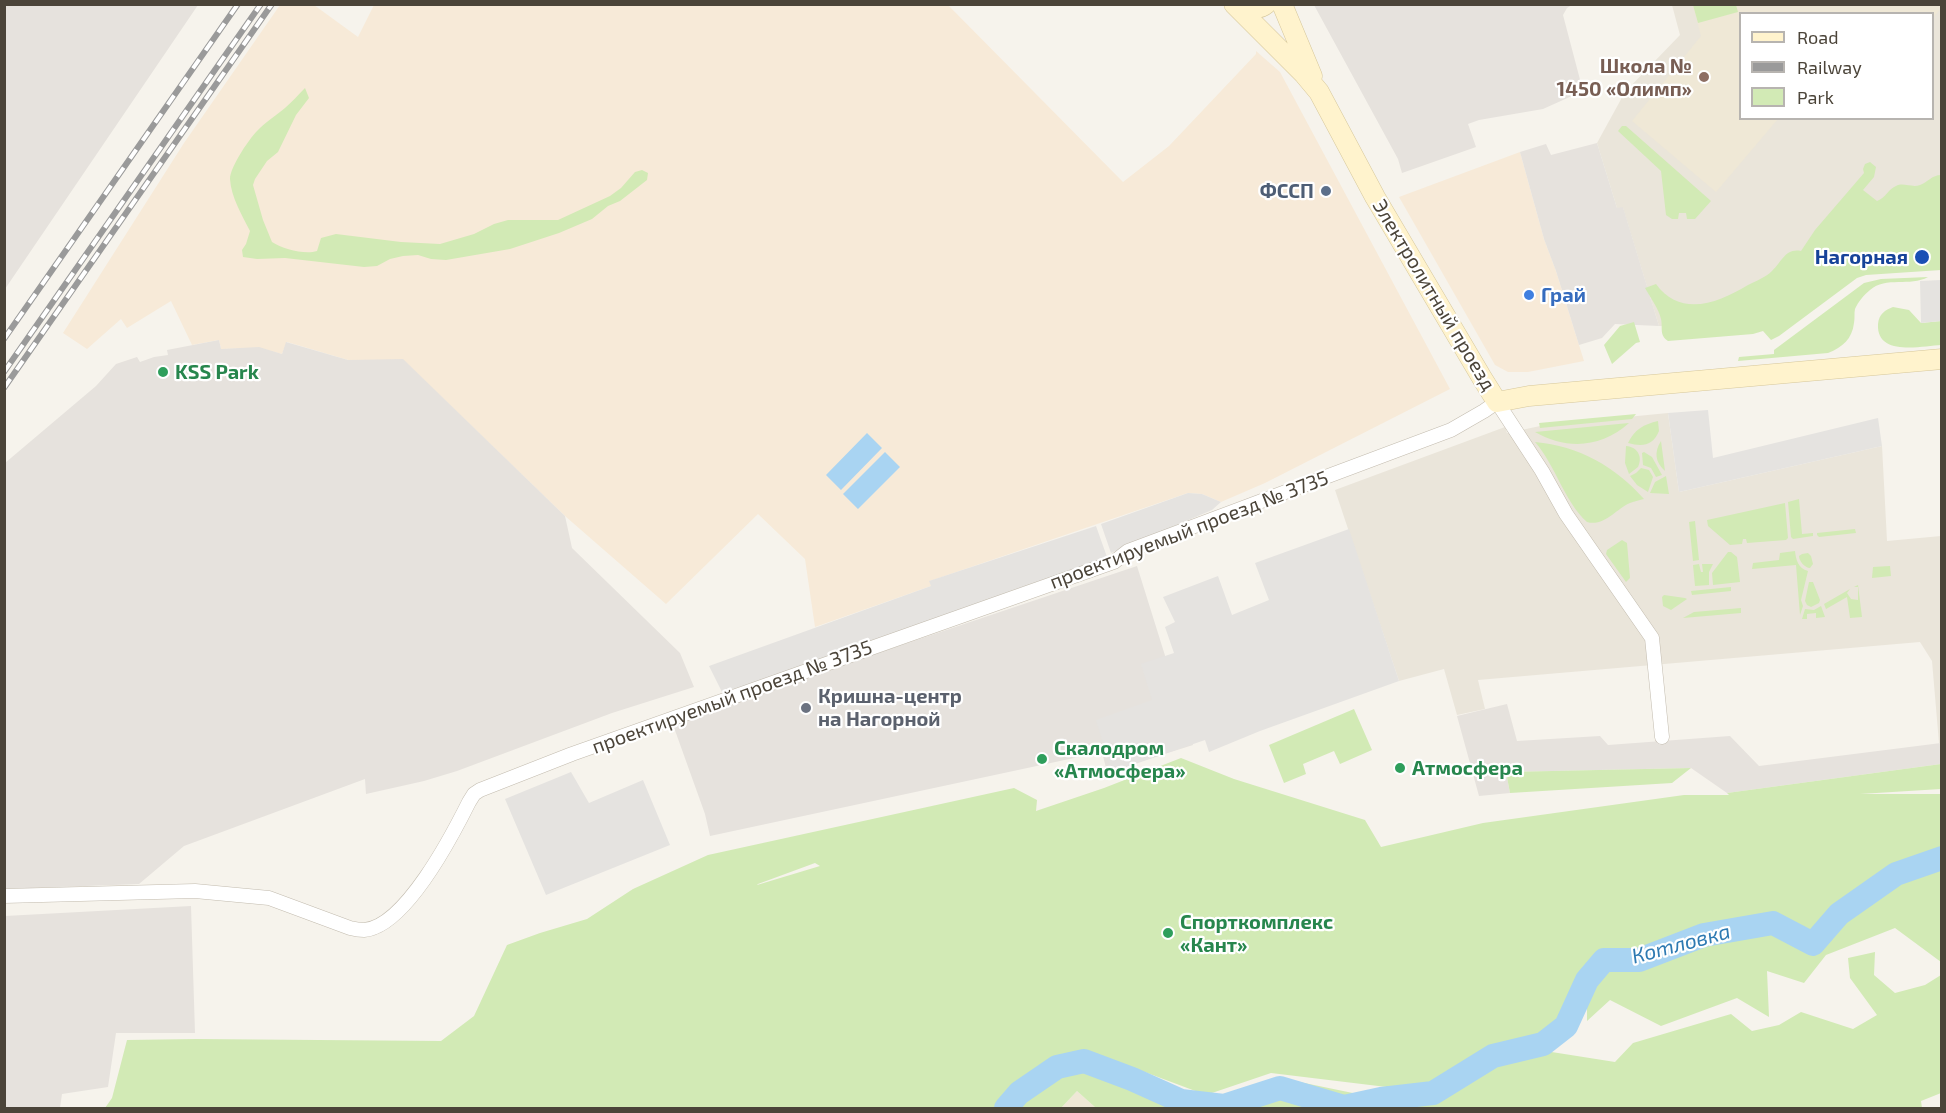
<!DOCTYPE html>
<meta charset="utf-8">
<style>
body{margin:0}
#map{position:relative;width:1946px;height:1113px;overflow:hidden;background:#f6f3ec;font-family:"Exo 2",sans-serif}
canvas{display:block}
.frame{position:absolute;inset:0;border:6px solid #4b4439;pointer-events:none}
.legend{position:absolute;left:1739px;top:12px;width:195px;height:108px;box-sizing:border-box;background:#fff;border:2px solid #b7b4b0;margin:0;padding:8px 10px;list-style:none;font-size:18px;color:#4b4439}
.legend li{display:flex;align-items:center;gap:12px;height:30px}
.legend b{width:30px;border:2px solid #b7b4b0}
</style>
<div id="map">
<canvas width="1946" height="1113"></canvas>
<div class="frame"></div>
<ul class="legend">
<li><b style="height:8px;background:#fff3cd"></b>Road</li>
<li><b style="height:8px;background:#9a9a9a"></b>Railway</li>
<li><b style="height:16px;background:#d2eab5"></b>Park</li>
</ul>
</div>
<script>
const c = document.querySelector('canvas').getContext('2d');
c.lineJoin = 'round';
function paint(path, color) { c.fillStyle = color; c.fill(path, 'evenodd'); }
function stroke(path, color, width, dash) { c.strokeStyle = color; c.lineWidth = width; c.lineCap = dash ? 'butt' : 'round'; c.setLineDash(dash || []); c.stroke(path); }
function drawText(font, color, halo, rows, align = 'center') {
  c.font = font + ' "Exo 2",sans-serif'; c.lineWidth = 4.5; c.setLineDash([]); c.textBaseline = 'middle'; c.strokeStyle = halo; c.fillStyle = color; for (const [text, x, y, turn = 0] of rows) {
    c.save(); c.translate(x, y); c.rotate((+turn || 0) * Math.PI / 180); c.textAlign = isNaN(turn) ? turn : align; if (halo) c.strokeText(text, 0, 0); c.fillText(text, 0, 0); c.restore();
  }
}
const residential = new Path2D(`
 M1672 5H1941V182L1700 327 1659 326 1623 208H1617L1597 143 1625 92 1680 35ZM1740 14H1932V118H1740Z
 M1668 413 1679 492 1882 446 1887 541 1941 536V743H1939L1932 661 1920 642 1478 680 1485 709 1457 715 1444 669 1399 681 1335 490 1505 427 1507 433 1545 425Z`);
const commercial = new Path2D(`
 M947 4 1123 182 1169 146 1256 54V51L1280 72 1450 389 1265 483 1221 502 1202 494 1188 493 930 581 931 586 815 627 805 559 758 514 666 604 565 516 403 360H348L287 342 282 354 259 348 221 349 219 340 192 345 171 301 127 328 121 319 87 349 63 333 184 143 280 5H314L358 37 374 5Z
 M1520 152 1544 239 1556 271 1584 361 1528 372H1508L1495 365 1399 197Z`);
const industrial = new Path2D(`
 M5 4 198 5 5 289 4 5Z
 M1314 5H1572L1567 8 1563 15 1583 91 1543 109 1479 120 1468 124 1476 147 1402 173 1398 159Z
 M1597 143 1617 208 1623 207 1659 326 1615 324 1602 338 1579 345 1556 271 1544 239 1520 152 1546 144 1551 155Z
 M219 340 221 349 259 347 282 354 286 342 348 360 403 359 565 516 572 548 680 653 694 687 612 713 457 771 424 781 366 794 365 779 184 846 139 884 5 889V463L96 386 116 364 137 357 140 362 154 357 168 355 167 350Z
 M1137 566 1193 745 1107 772 1102 752 710 836 705 814 672 722Z
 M1507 704 1517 741 1600 736 1608 745 1730 736 1759 766 1941 743V764L1727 793 1691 768 1506 772 1510 793 1479 796 1457 716Z
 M191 906 195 1033H116L108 1087 62 1094 60 1108H5V916Z`);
const education = new Path2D(`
 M1693 5H1941V8L1933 18 1932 14H1740V118L1778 119 1716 192 1632 121 1701 36Z
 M1077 1091 1096 1108H1061Z`);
const green = new Path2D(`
 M1693 5H1736L1738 12 1698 23Z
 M305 88 309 98 296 115 278 152 267 161 255 179 253 185 263 220 272 242C283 249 305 255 317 251L321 238 336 234 401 242 440 244 474 234 494 224 508 220H558L610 196 621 188 635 172 642 170 648 173 647 180 620 201 608 206 592 219 559 233 510 249 446 260 431 259 418 255 403 256 390 259 377 266 364 267 285 258 257 259 243 257 242 250 246 244 250 231C242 215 231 197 230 179 230 167 250 137 260 128 267 121 277 115 285 108 292 102 298 95 305 88Z
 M1622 126H1626L1711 201 1695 219H1687L1686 213H1679L1678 219H1672L1666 215 1661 171 1618 131Z
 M1870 162 1876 167 1874 177 1863 190 1877 201C1886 198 1888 189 1896 186 1903 182 1912 188 1920 185 1928 182 1932 175 1941 175V270L1866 275 1857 278 1779 336 1771 340 1763 331 1753 334 1668 341C1659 335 1663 328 1661 319 1659 309 1650 297 1645 288L1656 284C1681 318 1718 303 1748 285 1756 281 1766 277 1772 271 1782 262 1785 248 1801 251L1815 230 1864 173 1863 169 1865 164Z
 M1928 277C1910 287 1886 276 1870 290 1864 295 1858 302 1855 309 1854 313 1855 318 1854 323 1852 339 1843 347 1828 353L1738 361 1739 357 1774 354V350L1864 283 1881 279Z
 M1893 307 1909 310 1921 323 1941 321V345C1922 346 1876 357 1878 324 1879 314 1885 310 1893 307Z
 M1634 322 1640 342 1636 343 1612 364 1604 345 1620 326Z
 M1636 414 1632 419 1540 428 1539 423Z
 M1658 421 1659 431C1653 446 1642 447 1628 443 1634 430 1644 424 1658 421Z
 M1629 423C1601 448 1567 450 1535 432Z
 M1661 441 1665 471C1655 462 1654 452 1661 441Z
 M1535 442C1579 446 1616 467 1644 499 1640 500 1635 501 1630 503 1616 509 1604 527 1587 522 1564 501 1556 466 1535 442Z
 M1626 446C1638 447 1643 457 1638 467L1629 474 1625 463Z
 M1644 452 1652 457 1662 475 1656 477 1651 468 1643 465 1642 453Z
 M1641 468 1649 470 1653 477 1648 492 1637 485 1630 476 1636 473Z
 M1666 476 1669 494 1650 493 1655 482Z
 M1799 499 1802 534 1813 533V536L1793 539 1791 537 1788 502Z
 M1785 503 1788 538 1786 540 1747 543 1746 539H1743L1742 544 1730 545 1708 526 1707 520Z
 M1695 521 1699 560 1693 561 1689 522Z
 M1855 529 1856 533 1819 537 1817 535V533Z
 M1622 540 1627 543 1630 578 1626 582 1606 554 1607 550Z
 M1795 551C1796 560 1798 568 1808 571L1801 600 1803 606 1800 615 1796 565 1752 569 1753 563 1779 560 1780 553Z
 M1728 552H1731L1737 557 1740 582 1713 585 1712 573Z
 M1802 554 1808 553 1811 556 1813 564 1810 568C1805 568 1799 561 1799 556Z
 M1699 564 1701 572H1703L1702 564H1713L1709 572V585L1695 586 1693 565Z
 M1890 566 1891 576 1872 578 1873 567Z
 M1809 582H1813L1820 600 1819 603 1811 607 1807 605 1805 601Z
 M1858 585 1862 617 1850 618 1847 597 1826 609 1824 604 1850 589 1847 593 1851 599 1858 600V587H1854Z
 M1731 587V591L1692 595 1691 591Z
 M1664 595 1685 598 1687 599 1671 610 1663 606 1662 597Z
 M1821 606 1825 617 1816 618V613L1807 614V619H1802L1805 609 1814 610Z
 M1741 608V613L1683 618 1694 612Z
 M1354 709 1372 750 1340 764 1334 751 1303 764 1306 774 1284 783 1269 745Z
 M1181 758 1234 779 1365 820 1381 847 1483 823 1684 795H1729L1727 793 1941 764V789L1860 794H1941V962L1895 928 1826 955 1804 983 1767 971 1769 1017 1737 998 1661 1026 1610 1000 1587 1021V1000L1539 1050 1615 1062 1633 1043 1731 1014 1752 1031 1779 1025 1801 1012 1853 1029 1877 1015 1850 978 1848 958 1875 952 1874 975 1895 993 1925 985 1941 975V1093L1921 1101 1922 1108H1402L1443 1099 1488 1072 1403 1089 1271 1073 1206 1095 1086 1050 1070 1057H1081L1148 1080 1180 1097 1209 1098 1285 1079 1377 1098 1380 1108H1096L1077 1091 1061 1108H105L112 1098 127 1040 196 1039 441 1041 474 1016 507 945 540 933 587 919 633 889 708 855 1014 788 1037 800 1036 811 1104 788ZM815 863 820 866 757 885 758 884Z
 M1691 768 1672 783 1510 793 1506 772Z`);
const parking = new Path2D(`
 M1941 280V321L1921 323 1920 281Z
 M1708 410 1713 458 1878 418 1882 446 1679 492 1668 413Z
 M1188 493 1202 494 1221 502 1212 510 1111 553 1101 524Z
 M1096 526 1107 557 723 694 709 666 931 586 929 581Z
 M1349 529 1399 681 1260 731 1209 752 1205 740 1112 772 1096 720 1152 700 1141 664 1174 653 1165 627 1175 622 1163 597 1218 576 1232 615 1269 600 1255 563Z
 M571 772 589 803 643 780 670 845 546 895 505 799Z`);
const water = new Path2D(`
 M867 433 882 448 841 490 826 475Z
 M885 452 900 467 858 509 843 494Z`);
const river = new Path2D(`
 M1006 1108 1019 1093 1057 1067 1084 1061 1132 1079 1181 1101 1224 1106 1280 1088 1344 1107 1381 1099 1433 1093 1493 1056 1543 1044 1566 1026 1587 980 1604 960H1639L1704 935 1773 923 1813 944 1839 914 1896 874 1942 858`);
const street = new Path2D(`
 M4 896 195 891 269 898 350 928C354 929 360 930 364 930 405 927 452 836 469 802L474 794 480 790 572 754 1114 562 1128 551 1451 430 1484 411 1497 402 1542 471 1566 514 1652 638 1662 737`);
const secondary = new Path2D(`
 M1234 4 1304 74 1319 92 1375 197 1482 378 1497 402 1529 396 1942 359
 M1239 4C1248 8 1258 11 1266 4
 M1282 4 1312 76`);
const rail = new Path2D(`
 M4 339 238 4
 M4 372 261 4
 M4 388 272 4`);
const markers = [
 [1704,77,6,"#8d6e63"],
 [1326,191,6,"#5c6f8a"],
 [1922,257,8,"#1a4fb4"],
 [1529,295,6,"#3f7fe0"],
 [163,372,6,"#2e9e5b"],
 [806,708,6,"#6b7280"],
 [1042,759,6,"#2e9e5b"],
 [1400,768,6,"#2e9e5b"],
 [1168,933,6,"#2e9e5b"]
];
const educationNames = [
 ["Школа №",1692,66],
 ["1450 «Олимп»",1692,89]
];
const serviceNames = [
 ["ФССП",1314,191]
];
const transitNames = [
 ["Нагорная",1908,257]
];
const streetNames = [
 ["Электролитный проезд",1434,295,59],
 ["проектируемый проезд № 3735",1189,530,-21],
 ["проектируемый проезд № 3735",732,697,-20]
];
const shopNames = [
 ["Грай",1541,295]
];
const leisureNames = [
 ["KSS Park",175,372],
 ["Скалодром",1054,748],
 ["«Атмосфера»",1054,771],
 ["Атмосфера",1412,768],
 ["Спорткомплекс",1180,922],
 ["«Кант»",1180,945]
];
const worshipNames = [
 ["Кришна-центр",818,696],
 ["на Нагорной",818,719]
];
const waterNames = [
 ["Котловка",1681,944,-15]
];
paint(residential, '#eae5da');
paint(commercial, '#f7ead8');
paint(industrial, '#e6e2dd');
paint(education, '#efe8d6');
paint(green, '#d2eab5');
paint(parking, '#e5e3e0');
paint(water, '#a9d4f2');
stroke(river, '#a9d4f2', 24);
stroke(street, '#c2bbae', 15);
stroke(secondary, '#d6c79b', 21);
stroke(street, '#fff', 14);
stroke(secondary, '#fff3cd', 20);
stroke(rail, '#9a9a9a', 6);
stroke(rail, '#fff', 4, [11]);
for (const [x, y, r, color] of markers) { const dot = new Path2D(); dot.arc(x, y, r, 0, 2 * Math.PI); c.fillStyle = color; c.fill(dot); stroke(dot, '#fff', 2); }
drawText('bold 20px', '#785e54', '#fff', educationNames, 'right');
drawText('bold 20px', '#4e5e75', '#fff', serviceNames, 'right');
drawText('bold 20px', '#164399', '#fff', transitNames, 'right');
drawText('20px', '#4b4439', '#fff', streetNames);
drawText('bold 20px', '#366cbe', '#fff', shopNames, 'left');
drawText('bold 20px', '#27864d', '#fff', leisureNames, 'left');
drawText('bold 20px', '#5b616d', '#fff', worshipNames, 'left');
drawText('italic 21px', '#2e7ab2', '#fff', waterNames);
</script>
